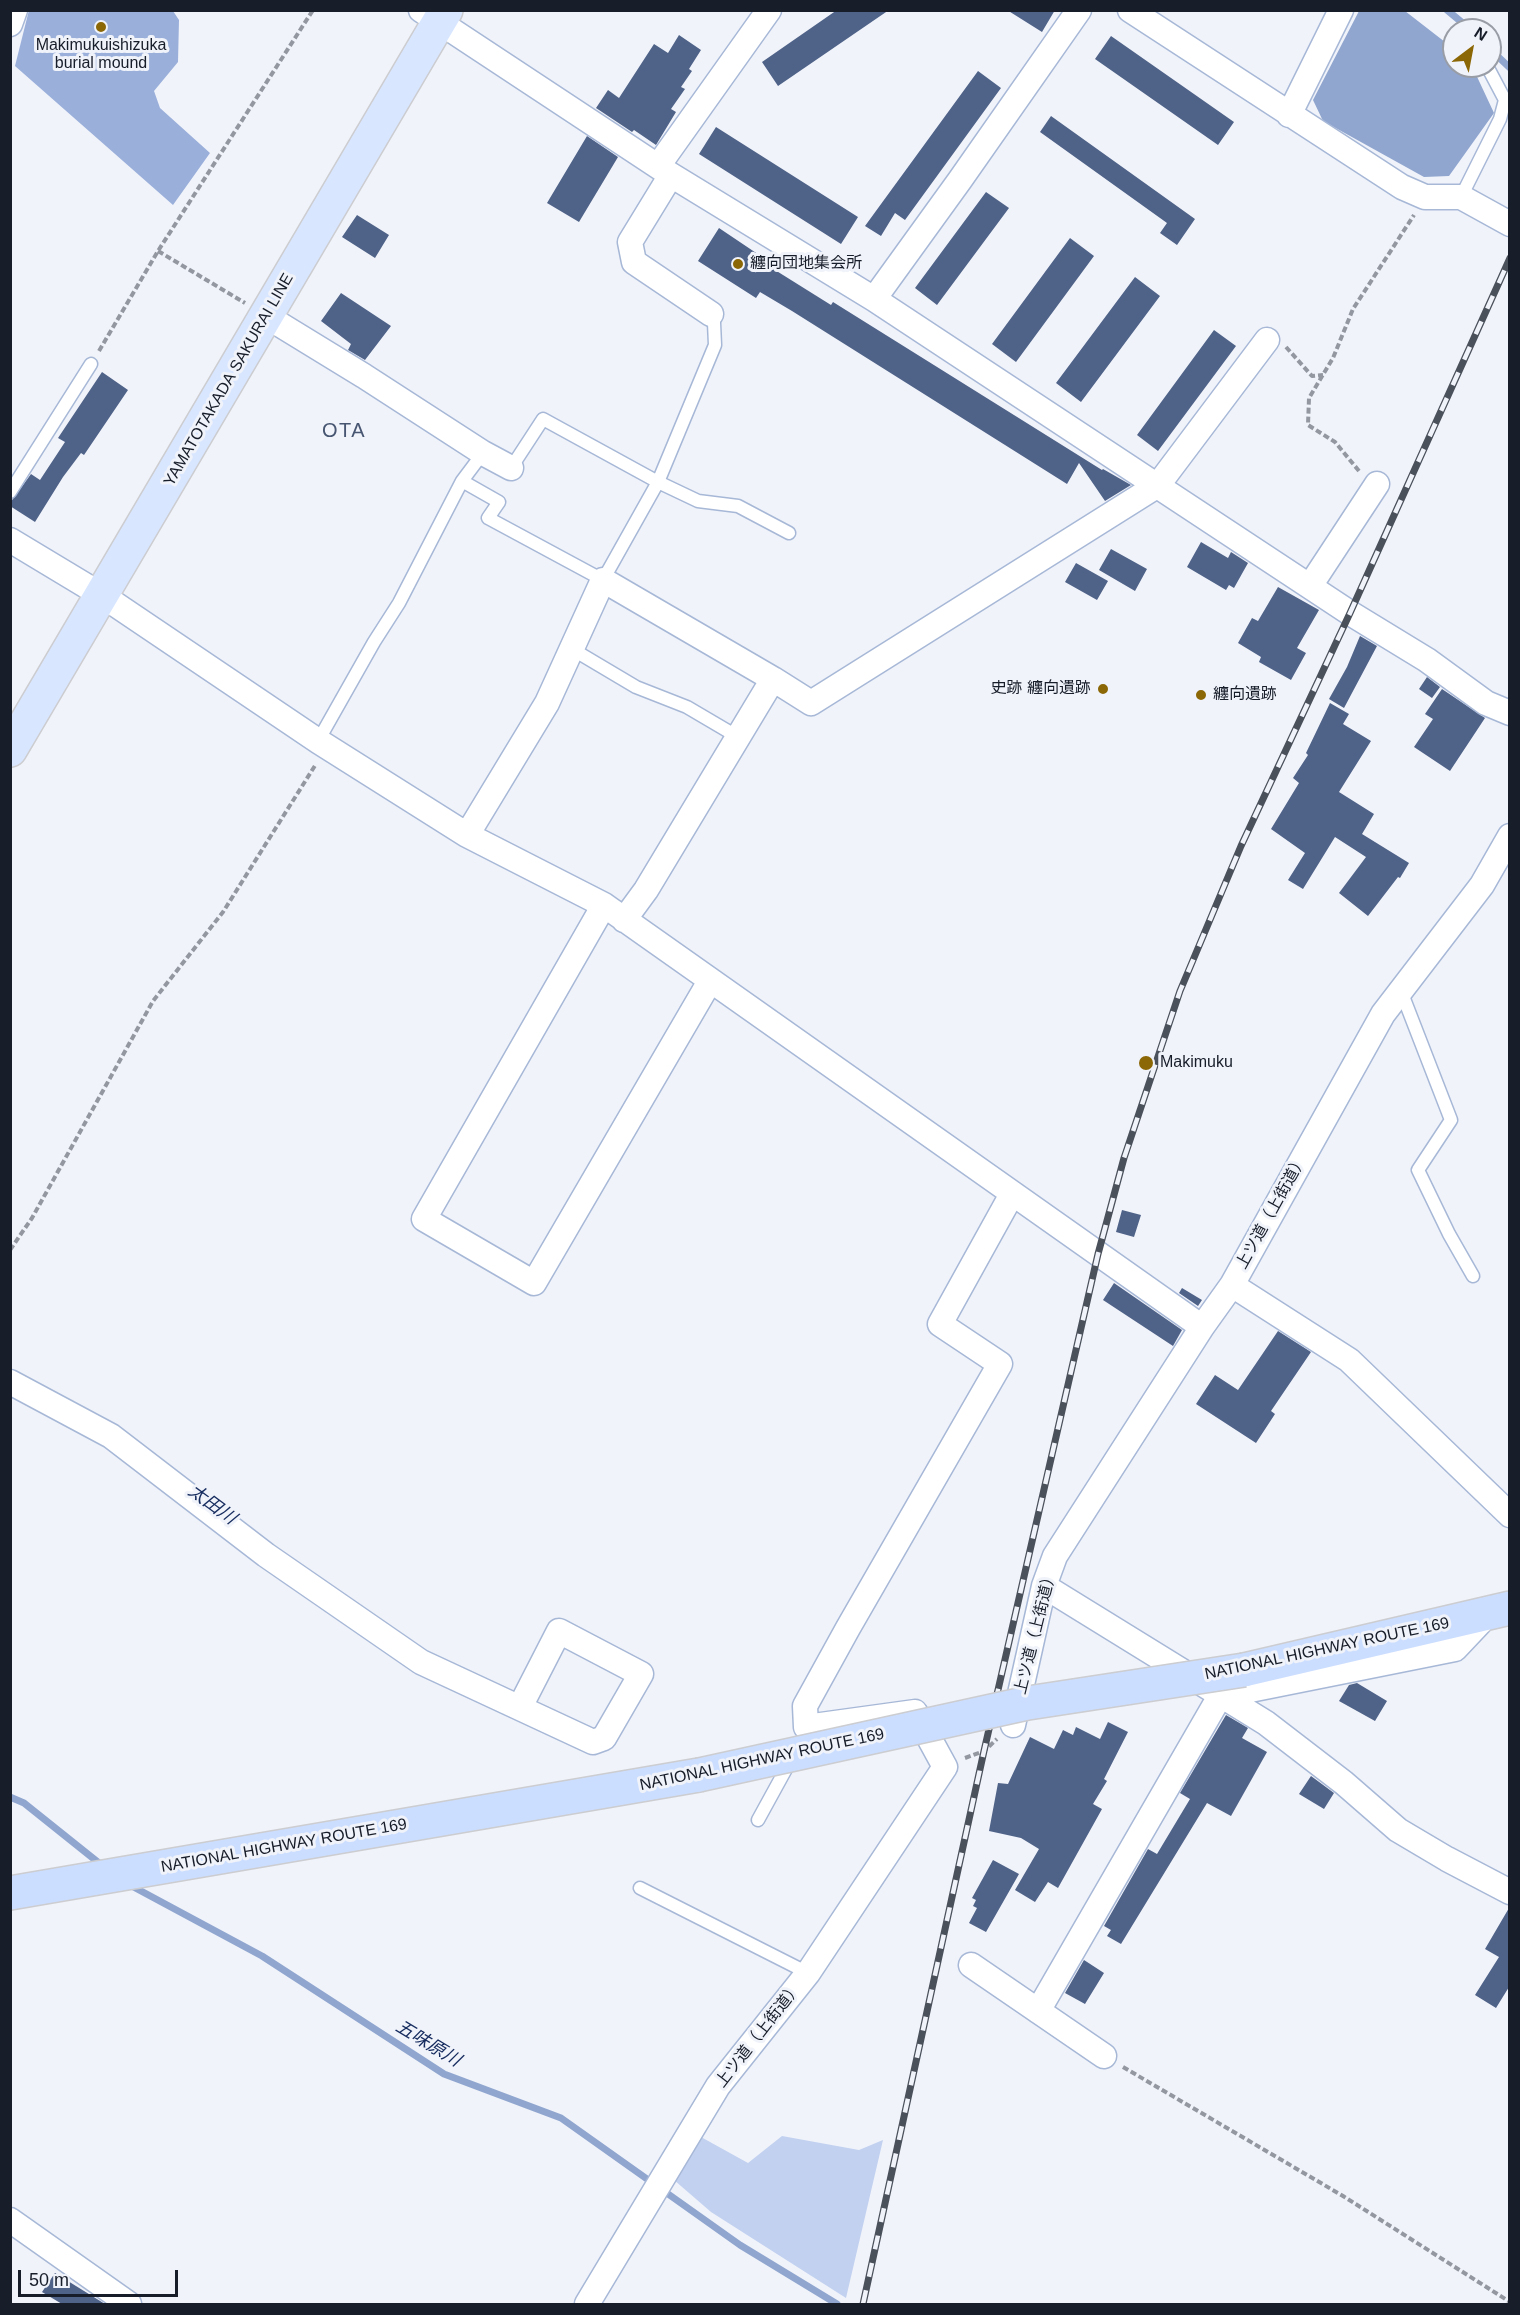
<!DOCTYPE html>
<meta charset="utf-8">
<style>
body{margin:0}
#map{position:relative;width:1520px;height:2315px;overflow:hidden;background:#f0f3fa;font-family:Helvetica,sans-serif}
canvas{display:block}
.frame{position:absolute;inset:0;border:12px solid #171d29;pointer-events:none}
.north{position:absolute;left:1442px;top:18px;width:60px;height:60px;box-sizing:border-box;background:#f0f3fa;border:2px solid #999da6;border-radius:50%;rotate:32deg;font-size:16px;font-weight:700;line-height:24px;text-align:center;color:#171d29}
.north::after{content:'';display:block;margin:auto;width:21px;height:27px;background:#8b6706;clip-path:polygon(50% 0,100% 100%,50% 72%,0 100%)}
.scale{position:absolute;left:18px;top:2270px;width:160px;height:27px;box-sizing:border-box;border:3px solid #171d29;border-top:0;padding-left:8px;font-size:18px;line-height:21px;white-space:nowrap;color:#171d29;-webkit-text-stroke:4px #f0f3fa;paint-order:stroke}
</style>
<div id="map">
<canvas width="1520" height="2315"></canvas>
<div class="frame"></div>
<div class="north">N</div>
<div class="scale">50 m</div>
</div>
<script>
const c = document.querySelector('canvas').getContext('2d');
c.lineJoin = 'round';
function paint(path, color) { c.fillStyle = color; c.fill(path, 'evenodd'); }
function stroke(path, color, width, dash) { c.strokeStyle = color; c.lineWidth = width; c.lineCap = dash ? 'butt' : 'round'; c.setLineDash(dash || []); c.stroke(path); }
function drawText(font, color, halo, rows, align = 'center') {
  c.font = font + ' Helvetica,"Noto Sans JP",sans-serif'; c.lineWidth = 6; c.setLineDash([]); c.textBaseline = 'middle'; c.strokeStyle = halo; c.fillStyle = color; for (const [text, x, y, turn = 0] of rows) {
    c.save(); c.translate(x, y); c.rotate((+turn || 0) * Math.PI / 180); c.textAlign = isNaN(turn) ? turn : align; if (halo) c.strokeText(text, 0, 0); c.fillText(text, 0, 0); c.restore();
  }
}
const green = new Path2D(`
 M782 2136 859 2150 883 2140 846 2298 711 2212 674 2180 701 2137 748 2163Z`);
const forest = new Path2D(`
 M29 10 173 11 179 20 178 62 154 91 160 108 210 153 173 205 15 66Z`);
const water = new Path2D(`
 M1359 11H1405L1454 49V66H1472L1494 113 1449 176 1424 177 1323 121 1313 100Z`);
const stream = new Path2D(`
 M1447 10 1471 30
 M1490 49 1510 68
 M10 1797 24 1803 104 1867
 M128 1884 262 1956 444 2074 561 2118 740 2245 837 2304`);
const building = new Path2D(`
 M837 10H889L778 86 762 62Z
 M1007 10H1055L1042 32Z
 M679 35 701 50 689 69 692 71 681 87 685 89 671 109 676 112 656 145 634 130 632 132 596 108 608 90 619 98 654 44 668 53Z
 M1111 36 1234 122 1218 145 1095 59Z
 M978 71 1001 88 905 220 895 213 881 236 865 226Z
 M1051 116 1195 219 1177 245 1160 233 1167 223 1040 132Z
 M716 127 858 217 841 244 699 154Z
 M587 136 618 157 579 222 547 203Z
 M986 192 1009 208 937 305 915 288Z
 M357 215 389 235 375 258 342 237Z
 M719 228 777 267 775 270 831 305 833 302 1102 470 1103 469 1131 485 1105 501 1079 463 1067 484 792 311 760 292 756 298 698 261Z
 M1070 238 1094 256 1016 362 992 344Z
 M1135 277 1160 296 1081 402 1056 383Z
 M341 293 391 326 365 360 348 350 351 344 321 321Z
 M1214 330 1236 346 1158 451 1137 435Z
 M102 372 128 390 84 455 81 453 63 477 35 522 10 506V503L31 474 40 480 65 442 58 438Z
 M1201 542 1228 558 1231 552 1248 563 1234 588 1229 585 1226 590 1187 567Z
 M1111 549 1147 569 1135 591 1099 570Z
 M1076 563 1108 581 1097 600 1065 582Z
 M1278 587 1319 610 1297 648 1306 653 1291 680 1259 662 1261 657 1238 643 1252 618 1258 621Z
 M1360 636 1377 646 1344 708 1329 699 1347 667Z
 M1427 677 1440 687 1432 698 1419 689Z
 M1442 689 1485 718 1450 771 1414 747 1433 719 1425 714Z
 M1330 703 1349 714 1343 724 1371 741 1339 792 1374 814 1362 834 1409 863 1400 878 1398 877 1368 916 1339 893 1366 857 1335 837 1303 889 1288 880 1305 853 1271 829 1299 783 1293 778 1308 755 1306 753Z
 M1122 1210 1141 1215 1134 1237 1116 1232Z
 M1114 1283 1182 1330 1173 1346 1103 1300Z
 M1182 1288 1202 1300 1198 1306 1179 1293Z
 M1278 1331 1311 1352 1271 1411 1275 1414 1256 1443 1196 1404 1215 1375 1238 1390Z
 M1357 1683 1387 1701 1375 1721 1339 1701 1349 1685Z
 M1226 1715 1248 1728 1242 1738 1267 1752 1231 1816 1207 1803 1121 1944 1107 1936 1111 1930 1104 1926 1148 1849 1157 1854 1190 1799 1180 1793Z
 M1108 1722 1128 1732 1104 1779 1107 1781 1093 1804 1102 1809 1058 1888 1048 1882 1035 1902 1015 1890 1039 1849 1021 1838 989 1831 998 1783 1008 1784 1030 1737 1054 1749 1063 1730 1073 1735 1076 1727 1100 1739Z
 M1311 1776 1334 1793 1324 1809 1299 1794Z
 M993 1860 1019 1874 986 1932 969 1923 977 1908 973 1906 976 1900 972 1898Z
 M1509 1908V1987L1496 2008 1475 1995 1499 1957 1485 1949Z
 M1084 1960 1104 1973 1085 2004 1065 1993Z
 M55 2273 105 2304H62L42 2292Z`);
const path = new Path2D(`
 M158 251 245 303
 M1286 347 1312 376 1323 375
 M99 351 158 251 313 10
 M1359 471 1335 442 1308 425 1309 398 1333 358 1353 309 1414 215
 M10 1250 32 1218 153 1001 223 912 316 764
 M965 1758 984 1751 997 1739
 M1123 2067 1343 2196 1510 2302`);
const service = new Path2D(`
 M1461 197 1500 119 1505 100 1487 66
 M511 468 543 419 658 482 698 501 738 506 789 533
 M462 481 499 502 488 518 603 580 658 482 715 345 714 323 711 314
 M10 492 91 364
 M572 649 636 687 687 707 738 737
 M318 741 374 642 399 603 462 481 483 453
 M1401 991 1451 1120 1418 1170 1449 1234 1473 1276
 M758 1820 792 1758
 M640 1888 808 1973`);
const minor = new Path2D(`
 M421 10 671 175 874 299 1350 613 1427 660 1486 703 1510 713
 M1130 10 1402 187 1425 197H1461L1510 224
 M10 24 15 10
 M1289 115 1341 10
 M658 166 769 10
 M671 175 630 242 634 262 711 314
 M874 299 960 180 1079 10
 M266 316 364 376 483 453 511 468
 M10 540 103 596 318 741 467 835 604 905 1202 1327
 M1310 586 1377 484
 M467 835 547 703 603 580 773 679
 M604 905 424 1219 534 1283 710 981
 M624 920 646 890 773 679 811 703 1158 485 1267 340
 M1232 1285 1349 1360 1510 1515
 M10 1382 111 1436 266 1555 421 1662 593 1742 604 1738 641 1674 559 1631 520 1707
 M1044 1586 1266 1723 1344 1783 1398 1830 1447 1859 1510 1892
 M1013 1725 1044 1586 1055 1556 1202 1327 1232 1285 1383 1014 1482 885 1510 836
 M971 1965 1104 2056
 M1038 2011 1220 1696 1455 1649 1489 1613
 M10 2220 129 2304
 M587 2304 718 2086 808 1973 945 1767 915 1712 806 1727 805 1706 848 1628 1000 1364 940 1324 1012 1194`);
const primary = new Path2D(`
 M10 750 446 10`);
const trunk = new Path2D(`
 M1244 1670 1510 1608
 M10 1893 699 1775`);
const rail = new Path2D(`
 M863 2304 984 1751 1098 1254 1124 1158 1180 991 1241 846 1350 613 1510 258`);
const trunkBridge = new Path2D(`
 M699 1775 1028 1703 1244 1670`);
const markers = [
 [101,27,6,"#8b6706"],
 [738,264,6,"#8b6706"],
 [1103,689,6,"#8b6706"],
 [1201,695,6,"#8b6706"],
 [1146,1063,8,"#8b6706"]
];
const poiNames = [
 ["Makimukuishizuka",101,46,"center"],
 ["burial mound",101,64,"center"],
 ["纏向団地集会所",750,264],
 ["史跡 纏向遺跡",1091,689,"right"],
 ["纏向遺跡",1213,695],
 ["Makimuku",1160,1063]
];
const streetNames = [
 ["YAMATOTAKADA SAKURAI LINE",229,380,-60],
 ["上ツ道（上街道）",1272,1212,-61],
 ["上ツ道（上街道）",1036,1632,-76],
 ["NATIONAL HIGHWAY ROUTE 169",1327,1649,-12],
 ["NATIONAL HIGHWAY ROUTE 169",762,1760,-12],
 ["NATIONAL HIGHWAY ROUTE 169",284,1846,-10],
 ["上ツ道（上街道）",759,2035,-52]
];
const waterNames = [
 ["太田川",212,1505,36],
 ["五味原川",428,2044,31]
];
const quarterNames = [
 ["OTA",344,431]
];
paint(green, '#c2d1f0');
paint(forest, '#9aafda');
paint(water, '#90a6cf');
stroke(stream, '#90a6cf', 7);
paint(building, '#4f6288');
stroke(service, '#a7b8d7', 15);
stroke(minor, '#a7b8d7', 27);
stroke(primary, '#cccdd0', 36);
stroke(trunk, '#cccdd0', 36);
stroke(path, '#9397a0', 4, [6, 3]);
stroke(service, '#fff', 12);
stroke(minor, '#fff', 24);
stroke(primary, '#d9e6ff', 33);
stroke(trunk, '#ccdeff', 33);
stroke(rail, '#4b515b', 7);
stroke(rail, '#f0f3fa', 4.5, [14]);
stroke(trunkBridge, '#cccdd0', 36, []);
stroke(trunkBridge, '#ccdeff', 33);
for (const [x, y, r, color] of markers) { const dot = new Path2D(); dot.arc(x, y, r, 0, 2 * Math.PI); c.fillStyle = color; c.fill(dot); stroke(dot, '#f0f3fa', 2); }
drawText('16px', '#171d29', '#f0f3fa', poiNames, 'left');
drawText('16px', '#171d29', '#f0f3fa', streetNames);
drawText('italic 18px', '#152b5e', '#f0f3fa', waterNames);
c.letterSpacing = '1.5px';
drawText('20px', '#475571', '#f0f3fa', quarterNames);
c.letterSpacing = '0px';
</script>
